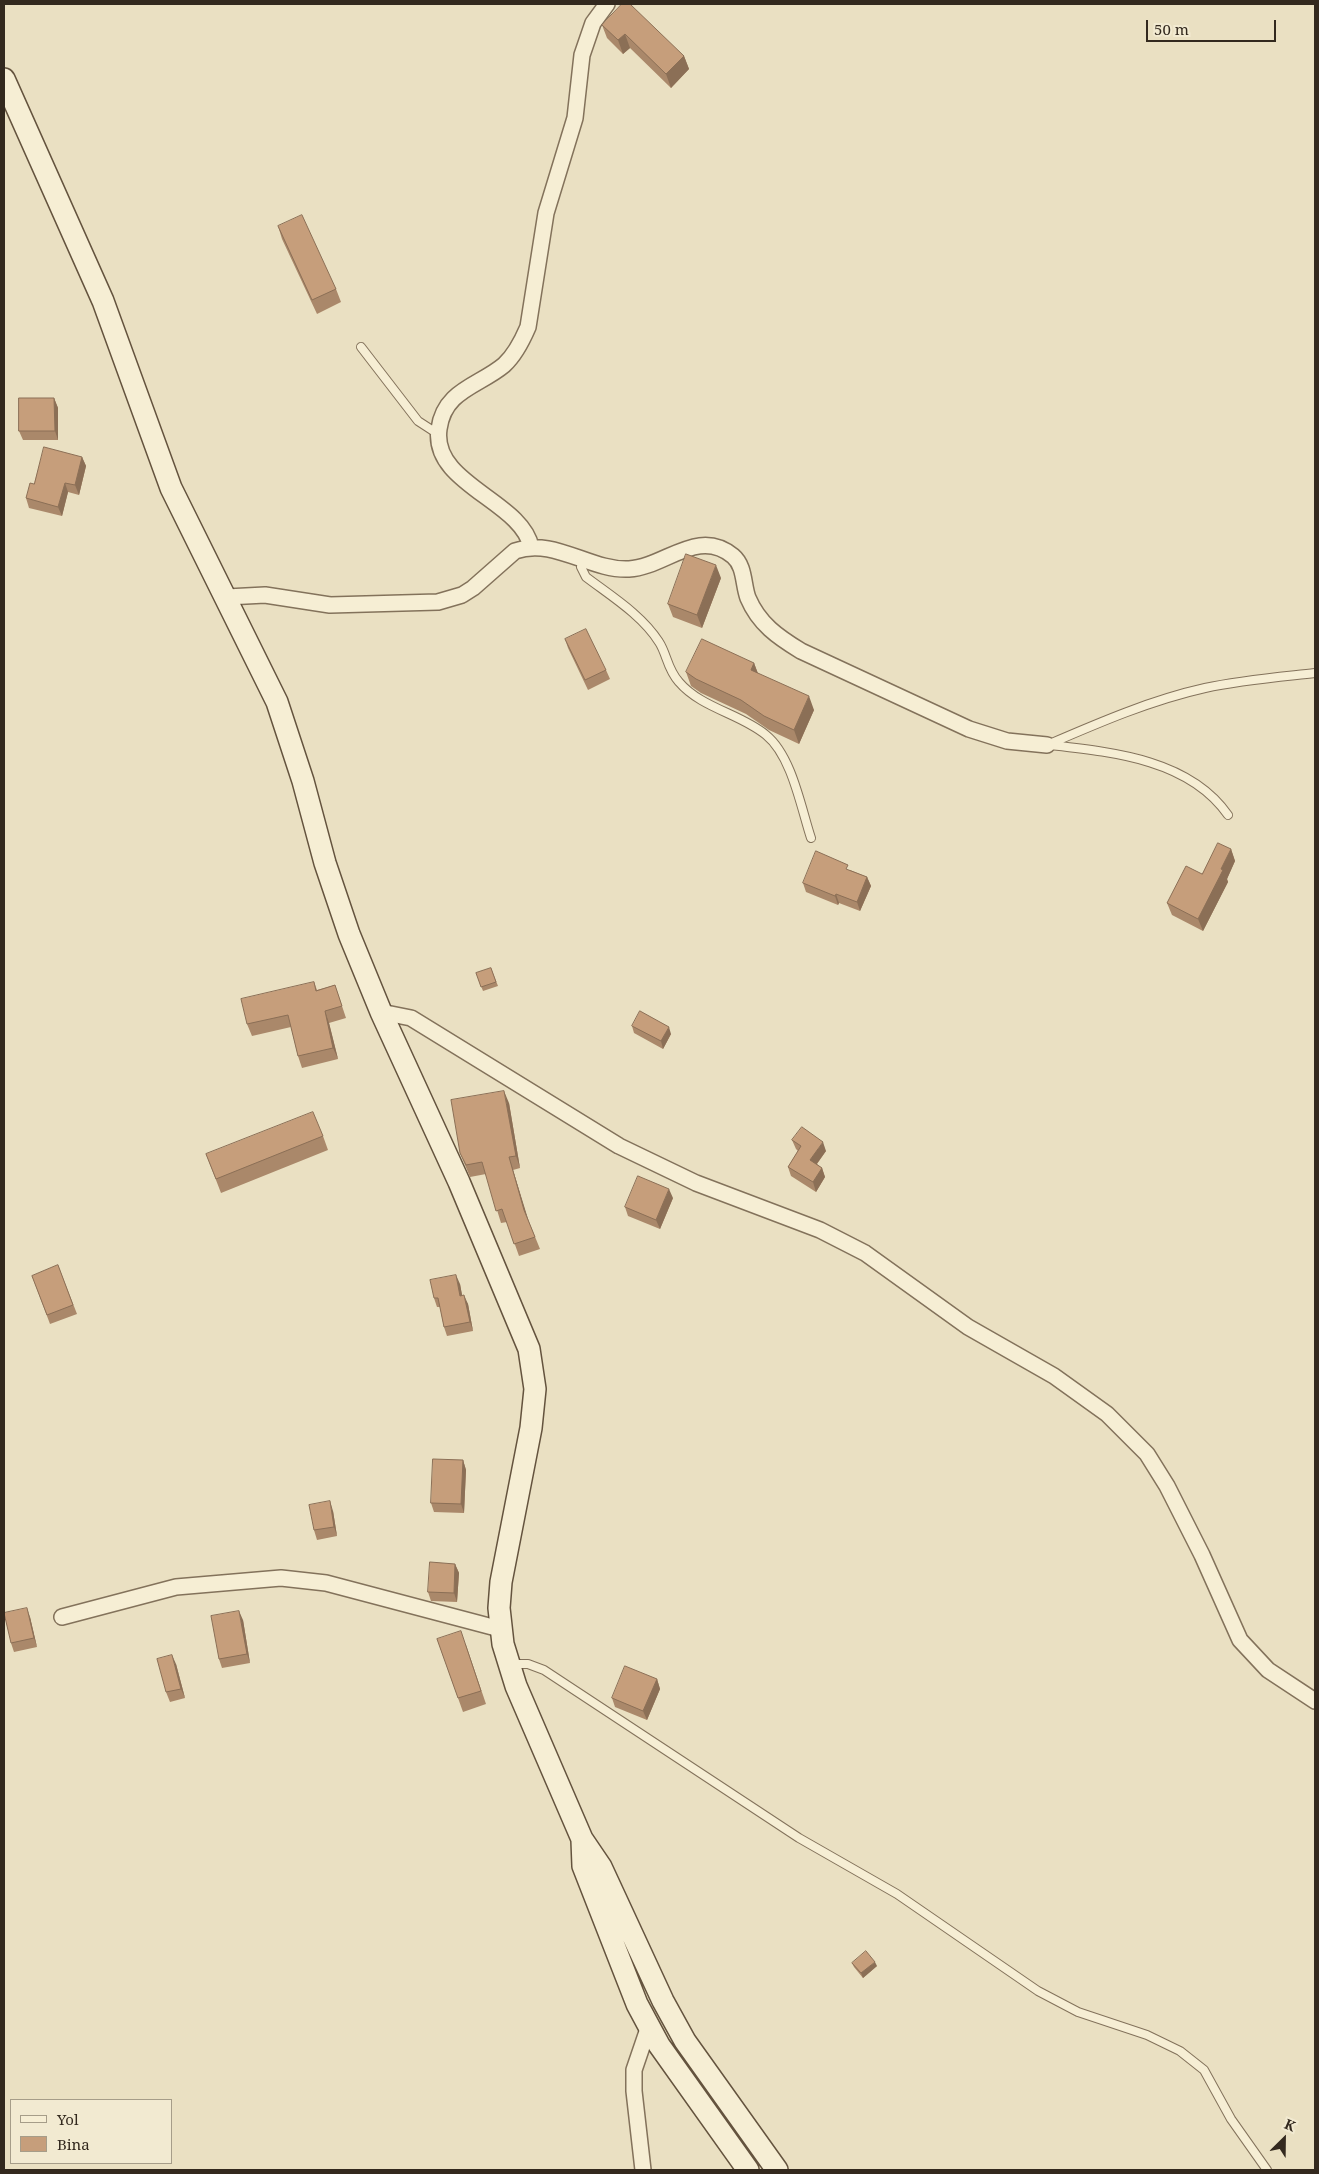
<!DOCTYPE html>
<style>
body{margin:0}
#map{position:relative;width:1319px;height:2174px;overflow:hidden;background:#eae0c2;font-family:"Noto Serif",serif}
canvas{display:block}
.frame{position:absolute;inset:0;border:5px solid #33291e;pointer-events:none}
.legend{position:absolute;left:10px;top:2099px;width:162px;height:65px;box-sizing:border-box;background:#f2ead1;border:1px solid #a69d89;margin:0;padding:6px 9px;list-style:none;font-size:15px;color:#33291e}
.legend li{display:flex;align-items:center;gap:10px;height:25px}
.legend b{width:25px;border:1px solid #a69d89}
.north{position:absolute;left:1259px;top:2114px;width:50px;height:50px;-webkit-text-stroke:4px #f2ead1;paint-order:stroke;rotate:23deg;font-size:14px;font-weight:700;line-height:20px;text-align:center;color:#33291e}
.north::after{content:'';display:block;margin:auto;width:18px;height:22px;background:#33291e;clip-path:polygon(50% 0,100% 100%,50% 72%,0 100%)}
.scale{position:absolute;left:1146px;top:20px;width:130px;height:22px;box-sizing:border-box;border:2px solid #33291e;border-top:0;padding-left:6px;font-size:15px;line-height:18px;white-space:nowrap;color:#33291e;-webkit-text-stroke:4px #f2ead1;paint-order:stroke}
</style>
<div id="map">
<canvas width="1319" height="2174"></canvas>
<div class="frame"></div>
<ul class="legend">
<li><b style="height:6px;background:#f6eed4"></b>Yol</li>
<li><b style="height:14px;background:#c69e7b"></b>Bina</li>
</ul>
<div class="north">K</div>
<div class="scale">50 m</div>
</div>
<script>
const c = document.querySelector('canvas').getContext('2d');
c.lineJoin = 'round';
function stroke(path, color, width, dash) { c.strokeStyle = color; c.lineWidth = width; c.lineCap = dash ? 'butt' : 'round'; c.setLineDash(dash || []); c.stroke(path); }
function paint(path, color) { c.fillStyle = color; c.fill(path, 'evenodd'); }
const lane = new Path2D(`
 M361 347 418 421 438 434
 M582 559 581 567 586 577C611 596 642 615 659 642 667 654 667 669 679 682 701 708 741 714 766 735 792 756 801 808 811 838
 M1047 745C1098 723 1151 700 1205 688 1241 680 1279 677 1315 673
 M1049 745C1112 752 1189 759 1228 815
 M510 1664H528L544 1670 799 1838 897 1894 1038 1991 1078 2012 1147 2035 1180 2051 1204 2070 1231 2119 1267 2170`);
const street = new Path2D(`
 M531 547C522 501 431 484 439 429 444 390 479 386 504 365 515 355 522 341 528 327L546 213 575 118 582 55 593 23 607 4
 M227 597 265 595 330 605 438 602 462 595 473 588 515 551C554 537 590 571 629 569 665 567 698 527 733 556 745 566 743 585 748 598 759 624 778 637 801 651L969 729 1007 741 1047 745
 M381 1012 411 1018 619 1146 696 1183 820 1230 865 1253 968 1327 1054 1376 1107 1414 1147 1454 1167 1486 1202 1555 1240 1640 1268 1670 1315 1701
 M62 1617 176 1587 281 1578 326 1583 500 1629
 M643 2170 634 2091V2070L649 2026`);
const secondary = new Path2D(`
 M4 79 103 301 171 488 277 702 303 781 325 863 349 934 381 1012 459 1182 529 1349 535 1389 531 1428 501 1582 499 1608 503 1644 516 1686 582 1839 601 1867 663 2001 685 2041 777 2170
 M582 1840 583 1866 637 2004 659 2045 748 2170`);
const wall = new Path2D(`
 M602 25 684 56 689 69 671 88 630 48 623 54 607 38Z
 M278 226 336 289 341 302 317 314 282 239Z
 M54 398 58 408V440H23L19 431Z
 M82 457 86 466 79 495 68 492 62 516 29 508 26 498 34 484Z
 M721 578 702 628 673 617 668 604Z
 M565 639 606 670 610 679 588 690 568 648Z
 M754 663 758 674 814 710 799 744 769 730 746 714 701 693 691 686 686 672Z
 M1231 849 1235 861 1227 879 1228 882 1203 931 1172 915 1167 903Z
 M850 870 867 877 871 886 860 911 839 903 838 905 806 892 803 883Z
 M491 968 498 986 483 991 476 973Z
 M314 982 317 990 335 985 346 1018 329 1023 338 1059 302 1068 298 1056 291 1027 252 1036 247 1024Z
 M632 1026 671 1034 663 1049 634 1033Z
 M509 1103 520 1168 513 1170 527 1217 540 1249 519 1256 507 1222 501 1223 486 1174 470 1177 460 1153Z
 M323 1136 328 1150 221 1193 206 1154Z
 M792 1140 826 1151 817 1164 822 1168 825 1177 816 1192 791 1176 788 1167 798 1151 796 1149Z
 M673 1198 660 1229 628 1216 625 1207Z
 M58 1265 77 1314 50 1324 32 1276Z
 M460 1284 462 1296 468 1304 473 1331 447 1336 444 1327 440 1307H437L434 1298Z
 M463 1460 466 1470 464 1513 434 1512 431 1503Z
 M333 1511 337 1536 317 1540 314 1530Z
 M455 1564 459 1573 457 1602 431 1601 428 1592Z
 M30 1617 37 1647 14 1652 11 1643Z
 M243 1620 250 1663 222 1668 219 1659Z
 M437 1639 466 1645 486 1704 463 1712Z
 M176 1664 185 1698 170 1702 166 1692Z
 M657 1679 660 1689 647 1720 615 1707 612 1698Z
 M852 1963 877 1966 863 1978 854 1967Z`);
const shadedWall = new Path2D(`
 M625 34 630 48 623 54 618 40Z
 M684 56 689 69 671 88 666 74Z
 M54 398 58 408V440L55 431Z
 M82 457 86 466 79 495 75 485Z
 M65 483 68 492 62 516 58 507Z
 M716 565 721 578 702 628 697 615Z
 M754 663 759 676 751 670Z
 M809 696 814 710 799 744 794 730Z
 M1231 849 1235 861 1227 879 1228 882 1203 931 1198 919 1221 869Z
 M867 877 871 886 860 911 857 902Z
 M836 894 839 903 838 905 835 896Z
 M325 1011 329 1023 338 1059 333 1048Z
 M669 1027 671 1034 663 1049 661 1041Z
 M504 1091 509 1103 520 1168 516 1156Z
 M823 1142 826 1151 813 1169 810 1160Z
 M509 1157 529 1222 524 1210Z
 M822 1168 825 1177 816 1192 813 1182Z
 M669 1189 673 1198 660 1229 656 1220Z
 M456 1275 460 1284 464 1305 460 1296Z
 M464 1295 468 1304 473 1331 470 1322Z
 M463 1460 466 1470 464 1513 461 1504Z
 M330 1501 333 1511 337 1536 334 1527Z
 M455 1564 459 1573 457 1602 454 1593Z
 M27 1608 30 1617 37 1647 34 1638Z
 M239 1611 243 1620 250 1663 247 1654Z
 M172 1655 176 1664 185 1698 181 1689Z
 M657 1679 660 1689 647 1720 643 1711Z
 M875 1962 877 1966 863 1978 861 1973Z`);
const building = new Path2D(`
 M622 4H630L684 56 666 74 625 34 618 40 602 25Z
 M302 215 336 289 312 300 278 226Z
 M19 398H54L55 431H19Z
 M44 447 82 457 75 485 65 483 58 507 26 498 30 483 34 484Z
 M686 554 716 565 697 615 668 604Z
 M586 629 606 670 585 680 565 639Z
 M702 639 754 663 751 670 809 696 794 730 764 716 741 700 696 679 686 672Z
 M1218 843 1231 849 1221 869 1223 870 1198 919 1167 903 1186 866 1202 874Z
 M816 851 848 865 846 869 867 877 857 902 836 894 835 896 803 883Z
 M491 968 496 982 481 987 476 973Z
 M314 982 316 991 335 985 342 1006 325 1011 333 1048 298 1056 288 1015 247 1024 241 999Z
 M640 1011 669 1027 661 1041 632 1026Z
 M504 1091 516 1156 509 1157 524 1210 535 1237 514 1244 502 1209 496 1211 482 1162 466 1165 460 1153 451 1100Z
 M313 1112 323 1136 216 1179 206 1154Z
 M802 1127 823 1142 810 1160 822 1168 813 1182 788 1167 801 1146 792 1140Z
 M638 1176 669 1189 656 1220 625 1207Z
 M58 1265 73 1305 47 1315 32 1276Z
 M456 1275 460 1296 464 1295 470 1322 444 1327 438 1298H434L430 1280Z
 M433 1459 463 1460 461 1504 431 1503Z
 M330 1501 334 1527 314 1530 309 1505Z
 M430 1562 455 1564 454 1593 428 1592Z
 M27 1608 34 1638 11 1643 4 1613Z
 M239 1611 247 1654 219 1659 211 1616Z
 M461 1631 481 1691 458 1698 437 1639Z
 M172 1655 181 1689 166 1692 157 1659Z
 M625 1666 657 1679 643 1711 612 1698Z
 M866 1951 875 1962 861 1973 852 1963Z`);
stroke(lane, '#83725b', 10);
stroke(street, '#83725b', 18);
stroke(secondary, '#64533e', 24);
stroke(lane, '#f6eed4', 8);
stroke(street, '#f6eed4', 15);
stroke(secondary, '#f6eed4', 21);
paint(wall, '#aa886a');
paint(shadedWall, '#8b6f56');
paint(building, '#c69e7b');
stroke(building, '#8b6f56', 1);
</script>
